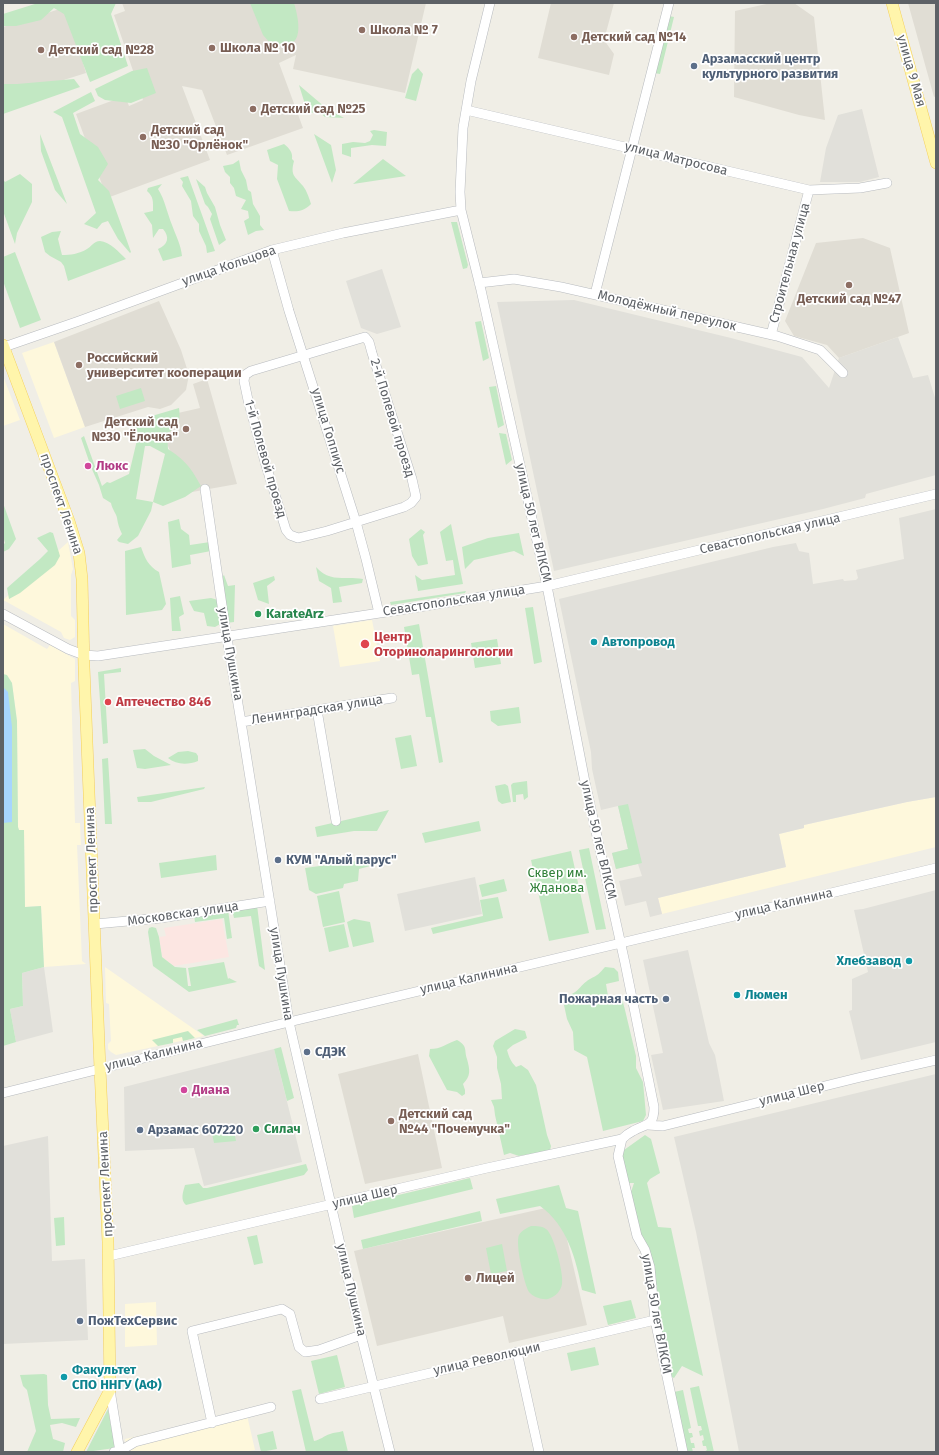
<!DOCTYPE html>
<meta charset="utf-8">
<style>
body{margin:0}
#map{position:relative;width:939px;height:1455px;overflow:hidden;background:#f0eee6;font-family:"Fira Sans",sans-serif}
canvas{display:block}
.frame{position:absolute;inset:0;border:4px solid #5d6166;pointer-events:none}
</style>
<div id="map">
<canvas width="939" height="1455"></canvas>
<div class="frame"></div>
</div>
<script>
const c = document.querySelector('canvas').getContext('2d');
c.lineJoin = 'round';
function paint(path, color) { c.fillStyle = color; c.fill(path, 'evenodd'); }
function stroke(path, color, width, dash) { c.strokeStyle = color; c.lineWidth = width; c.lineCap = dash ? 'butt' : 'round'; c.setLineDash(dash || []); c.stroke(path); }
function drawText(font, color, halo, rows, align = 'center') {
  c.font = font + ' "Fira Sans",sans-serif'; c.lineWidth = 3.5; c.setLineDash([]); c.textBaseline = 'middle'; c.strokeStyle = halo; c.fillStyle = color; for (const [text, x, y, turn = 0] of rows) {
    c.save(); c.translate(x, y); c.rotate((+turn || 0) * Math.PI / 180); c.textAlign = isNaN(turn) ? turn : align; if (halo) c.strokeText(text, 0, 0); c.fillText(text, 0, 0); c.restore();
  }
}
const commercial = new Path2D(`
 M54 342 85 427 54 438 22 353Z
 M3 376 20 420 3 426Z
 M68 542 73 569 71 575V616L75 620V637L70 640 64 638 61 632 5 601H3V600Z
 M372 620 380 661 340 667 333 626Z
 M3 624 47 649 50 645 75 659V681L71 683 75 823H80L81 845H77L82 961 86 964 44 967 41 906 25 907 24 830H19L18 827 17 721 12 683 7 676 3 674Z
 M936 797V847L662 914 658 898 786 867 779 834 804 828V825L907 802Z
 M105 967 204 1036 116 1055 111 1052 108 1049V1044L111 1041 109 1004 106 1003Z
 M156 1302 157 1345 125 1347V1304Z
 M246 1411 255 1450 242 1452H127L125 1439Z`);
const industrial = new Path2D(`
 M862 109 879 177 860 182H820L826 148 838 115Z
 M382 269 401 327 377 334 361 328 346 281Z
 M574 300 731 338 802 357 829 388 839 358 898 337 913 378 928 375 936 401V475L866 494 865 498 823 509 554 571 497 302Z
 M936 509V797L907 802 804 825V828L779 834 786 867 658 898 662 914 650 917 646 901 625 906 619 881 642 876 638 864 616 869 612 853 628 849 618 806 601 810 592 769 591 752 559 599 773 547 796 543 799 551 809 553 813 584 843 579 844 581 856 580 858 578 856 570 904 559 899 518Z
 M475 877 482 914 405 931 397 894Z
 M936 890V1042L861 1060 849 1011 852 1010V979L868 972 854 910 863 909Z
 M688 950 709 1043 715 1055 724 1101 663 1110 651 1055 663 1053 643 960Z
 M44 967 53 1032 16 1042 10 1009 23 1006 22 973Z
 M274 1049 302 1162 204 1186 194 1148 125 1151 124 1087Z
 M936 1074V1452H739L696 1232 674 1137Z
 M48 1136 52 1261 85 1259 88 1340 3 1344V1146Z`);
const education = new Path2D(`
 M122 3H426L405 93 293 69 296 55 279 63 303 128 227 155 202 90 182 86 210 160 107 198 76 114 125 96 129 106 143 100 114 15 125 11Z
 M551 3H614L604 40 614 54 609 75 538 58Z
 M771 3H794L814 17 825 120 799 115 734 97 735 11Z
 M908 3H936V96L934 97Z
 M66 7 86 73 3 99V27Z
 M863 238 890 248 909 333 839 358 827 345 794 336 785 321 816 243Z
 M159 301 181 350 189 375 186 390 171 405 160 409 148 407 85 427 54 342Z
 M207 379 237 484 181 494 171 453 168 446 161 440 147 420 200 408 193 384Z
 M418 1054 442 1168 365 1184 338 1074Z
 M559 1205 587 1325 509 1343 503 1316 377 1346 354 1251Z`);
const medical = new Path2D(`
 M222 919 229 957 174 966 162 957 159 937 166 936 164 928Z`);
const green = new Path2D(`
 M38 3H116L111 14 128 66 90 82 64 14 54 8 41 20 16 26H3V14Z
 M250 3H294C297 13 304 39 290 44 284 45 276 44 271 44L263 35Z
 M669 16 674 17 660 74 654 73Z
 M147 68 156 93 131 103 105 100 98 96 95 89 132 71Z
 M418 68 423 74 416 101 405 98 412 74Z
 M74 79 80 87 3 114V84H17Z
 M299 85 326 108 344 118 325 117 318 111 308 114Z
 M91 92 95 101 73 113 80 134 98 147 108 164 98 180 109 191 131 252 130 253 118 239 108 221 102 223 97 229 84 224 96 213 62 117 53 112Z
 M374 130 387 132 386 146 372 145 351 148V157L342 154V144L353 142 365 143 370 141 373 135 370 131Z
 M40 134 67 204 55 190 41 151Z
 M314 134 331 145 336 170 332 183Z
 M284 144C289 148 293 152 292 159L294 161C290 176 295 176 303 186 307 191 309 198 311 204 304 211 298 212 289 211L277 179 278 165 270 161 267 150Z
 M383 159 406 176 353 184Z
 M239 160 241 170 246 180 248 190 251 192 253 204 260 216V225L264 230 256 231 248 235 244 221 249 218 248 211 241 209 246 200 236 196 234 188 230 183V177L225 172 223 166 233 164Z
 M20 174 32 184V202L17 233 15 244 3 211V179L5 182Z
 M188 176 215 251 207 253 206 246 199 231V224L193 216 191 201 182 186 183 182 180 178Z
 M196 179 205 187 207 193 215 207 220 225 226 240 219 245 210 219 212 214 208 207 205 204Z
 M162 184 158 189C165 200 167 213 172 225 176 236 181 245 182 256L163 261 158 249C168 245 170 237 163 229H159L153 238 152 225 144 213 153 211C153 202 154 197 147 191L148 188Z
 M451 222H457L468 265 467 268 463 269Z
 M61 231 58 239 62 255C70 255 79 254 87 249 91 247 94 241 100 241 110 242 119 252 126 259L68 281 64 266 61 262 50 256 45 252 41 237 52 232Z
 M15 252 41 320 20 328 3 281V257Z
 M481 321 489 358 483 361 475 322Z
 M496 386 504 425 498 428 489 387Z
 M141 388 145 401 120 409 116 396Z
 M179 408C181 423 178 424 167 434L168 449C186 461 191 468 201 486L185 497 163 506 153 502 151 511 138 536 128 544 119 542 117 540 122 534C119 528 118 524 117 518 117 515 112 509 111 503L103 498 99 485 91 467 81 438 84 436 102 486 107 482 110 483 129 474 137 440 131 421 142 418H145ZM145 446H150L165 454 153 502 136 499Z
 M499 433 506 434 512 460 506 465Z
 M3 503 16 539 9 549 3 552V545L5 543 3 536Z
 M179 519 181 529 189 535 190 545 210 542 211 551 190 555 191 564 172 568 168 522Z
 M451 524 463 584 418 591 415 575 422 580 455 575 453 560 446 561 440 532Z
 M421 529 425 532 423 535 428 564 418 566 412 556 409 539Z
 M50 532 53 533 60 556 55 565 20 593 9 599 7 588 40 559 48 551 37 538Z
 M519 533 524 556 514 551 474 560 465 569 462 547 488 538Z
 M141 547C145 558 148 566 159 572L166 604 162 610 126 615 125 551Z
 M316 567C330 583 345 576 363 579L362 583 339 587 342 602 333 603 331 588 319 581Z
 M224 575 228 586 235 585 234 622 226 623 220 579Z
 M274 576 275 580 267 586 269 604 258 600 253 583Z
 M466 591 465 593 391 605 390 602Z
 M180 596 184 614 179 617 181 631H172L170 598Z
 M211 598 218 600 222 623 215 627 207 626 204 613 194 611 189 601Z
 M533 607 542 662 534 664 525 608Z
 M419 624 443 762 439 763 431 717H426L419 674 412 675 404 627Z
 M497 639 501 664 475 668 471 643Z
 M121 668V672L104 674 108 743 103 744 98 672Z
 M3 674 7 675 12 683 17 721 18 827 19 830H24L25 907 41 906 44 967 22 973 23 1006 10 1009 16 1042 3 1046Z
 M519 707 521 723 498 726 491 721 490 711Z
 M411 735 417 766 401 769 395 738Z
 M145 749 154 756 171 765 145 769 137 768 133 750Z
 M188 751 196 753 198 756V761C188 765 176 765 168 758L178 752Z
 M108 758 112 824H105L102 759Z
 M527 781 528 797 524 800 523 794 516 795V802H513L511 785 513 783Z
 M505 784 508 786 511 802 502 804 498 801 495 786Z
 M205 787 204 789 151 802H138L137 797Z
 M628 804 642 863 616 869 612 853 628 849 618 806Z
 M389 810 377 831H354L317 837 315 827Z
 M479 821 481 831 425 843 422 833Z
 M589 848 606 929 596 930 579 850Z
 M571 851 589 933 549 941 531 860Z
 M216 855 217 870 161 878 159 863Z
 M364 860 374 865 359 869 358 881 344 884 343 888 316 894 309 890 305 868Z
 M504 879 507 891 482 897 479 885Z
 M339 891 345 922 323 927 317 896Z
 M498 897 503 918 433 934 431 928 483 916 480 900Z
 M257 905 265 970 259 966 251 916 234 918 232 909Z
 M228 910 232 938 227 939 224 918 195 922 194 915Z
 M354 919 370 922 374 942 353 947 347 922Z
 M344 924 349 947 329 952 324 928Z
 M152 927 156 928 159 937 162 957 175 967 186 968 188 986H191L188 968 224 962 228 979 229 978 237 982 189 992 153 966 148 932 149 928Z
 M605 967 614 968 618 972 619 981 606 984 608 996 610 997 621 995 625 1010 636 1056V1068L643 1082 646 1115 643 1121 603 1131 587 1057 574 1050 573 1032 567 1019 562 996C579 995 578 986 590 979 598 975 599 974 605 967Z
 M237 1019 239 1025H237L236 1028 205 1036 197 1030Z
 M515 1029 525 1031 527 1038 513 1045 507 1050C509 1057 511 1062 516 1067L521 1065 528 1070 536 1085 547 1135 551 1146 550 1151 519 1156 510 1153 504 1155 495 1115 494 1107 491 1100 502 1099 501 1084 497 1068V1057L493 1046 495 1041Z
 M188 1031 195 1038 183 1041 182 1037 173 1039V1043L158 1046 152 1040Z
 M457 1040C468 1046 464 1050 467 1059 470 1070 471 1076 463 1084L465 1090V1094L462 1096 457 1092 447 1090 429 1056 430 1049C441 1049 446 1044 457 1040Z
 M281 1047 294 1098 287 1101 274 1049Z
 M233 1125 236 1141 214 1143 211 1129Z
 M645 1135 651 1139 660 1173 650 1179 647 1183 658 1227 671 1228 703 1376 682 1366 674 1378 670 1376 631 1192 634 1183H628L622 1156 624 1150Z
 M306 1164 308 1170 304 1175 186 1205C180 1200 183 1192 185 1185L199 1183 203 1188H207Z
 M470 1178 473 1189 354 1218 352 1206Z
 M559 1185 566 1208 578 1211 596 1294 582 1290C576 1259 567 1225 540 1206L500 1214 496 1199Z
 M480 1211 482 1221 363 1249 361 1240Z
 M64 1217 65 1245 56 1246 54 1218Z
 M531 1226C537 1226 542 1226 546 1229 554 1234 564 1275 562 1284 561 1291 555 1297 548 1299 542 1300 533 1297 529 1292 524 1284 515 1243 519 1235 522 1230 527 1228 531 1226Z
 M257 1235 263 1263 254 1265 247 1237Z
 M502 1244 507 1271 491 1274 486 1248Z
 M631 1300 636 1318 608 1325 603 1306Z
 M595 1347 599 1365 571 1371 567 1353Z
 M337 1355 345 1387 319 1394 311 1361Z
 M44 1374 47 1375 48 1405 51 1419 80 1418 76 1427 62 1423 50 1425 53 1439 65 1443 63 1452H27L36 1431 27 1390 23 1386 20 1375Z
 M699 1386 714 1452H704L707 1450 706 1446H703L702 1441 704 1440 703 1435 700 1436 699 1431 702 1430 701 1426H698L690 1388Z
 M301 1389 314 1441C320 1440 324 1436 330 1434 334 1432 338 1433 343 1431L348 1452H306L292 1391Z
 M683 1390 691 1428 688 1429 689 1433H692L693 1437 690 1438 691 1443H694L695 1448H692L693 1452H687L674 1392Z
 M108 1409 115 1448 86 1452Z
 M273 1431 277 1449 261 1452 257 1435Z`);
const water = new Path2D(`
 M3 687 8 692 12 727V822L3 823Z`);
const minor = new Path2D(`
 M490 3 471 81 463 128 460 192 461 210 481 290 547 586 585 782 625 963 654 1107C654 1127 647 1123 633 1131 629 1133 625 1136 622 1139L618 1156 637 1236 645 1250 650 1267 655 1320 683 1452
 M466 110 809 190 860 188 887 183
 M272 250 289 311 356 522 366 559 379 613
 M479 283 514 279 561 287 777 336 820 350 843 373
 M595 294 669 3
 M771 335 809 190
 M365 337 369 342 372 353 412 479 416 497 411 503 404 507 327 531 298 538 290 535 286 530 265 462 248 400 244 381 245 375 251 371Z
 M4 347 79 321 272 250 343 233 461 210
 M205 489 225 626 241 722 289 1022 361 1335 390 1452
 M3 614 68 649 84 655 98 656 419 607 547 586 936 494
 M317 710 336 821
 M241 722 392 698
 M95 924 161 918 270 901
 M3 1093 289 1022 936 868
 M648 1125 663 1126 857 1078 936 1060
 M109 1256 487 1168 622 1139
 M517 1352 539 1452
 M110 1390 120 1452
 M320 1399 655 1320
 M212 1423 192 1331 282 1309 290 1314 299 1347 305 1352 319 1350 361 1335
 M114 1452 120 1451 135 1442 271 1407`);
const major = new Path2D(`
 M892 3 936 163
 M3 345 69 521 79 553 82 579 84 667 100 1069 108 1242 110 1390 77 1452`);
const markers = [
 [362,30,4,"#8d6e63"],
 [574,37,4,"#8d6e63"],
 [212,48,4,"#8d6e63"],
 [41,50,4,"#8d6e63"],
 [694,66,4,"#5c6f8a"],
 [253,109,4,"#8d6e63"],
 [143,137,4,"#8d6e63"],
 [849,285,4,"#8d6e63"],
 [79,365,4,"#8d6e63"],
 [186,429,4,"#8d6e63"],
 [88,466,4,"#d1479c"],
 [258,614,4,"#2e9e5b"],
 [594,642,4,"#0f9aa8"],
 [365,644,5,"#e0444e"],
 [108,702,4,"#e0444e"],
 [278,860,4,"#5c6f8a"],
 [909,961,4,"#0f9aa8"],
 [737,995,4,"#0f9aa8"],
 [666,999,4,"#5c6f8a"],
 [307,1052,4,"#5c6f8a"],
 [184,1090,4,"#d1479c"],
 [391,1121,4,"#8d6e63"],
 [256,1129,4,"#2e9e5b"],
 [140,1130,4,"#5c6f8a"],
 [468,1278,4,"#8d6e63"],
 [80,1321,4,"#5c6f8a"],
 [64,1377,4,"#0f9aa8"]
];
const educationNames = [
 ["Школа № 7",370,30],
 ["Детский сад №14",582,37],
 ["Школа № 10",220,48],
 ["Детский сад №28",49,50],
 ["Детский сад №25",261,109],
 ["Детский сад",151,130],
 ["№30 \"Орлёнок\"",151,145],
 ["Детский сад №47",849,299,"center"],
 ["Российский",87,358],
 ["университет кооперации",87,373],
 ["Детский сад",178,422,"right"],
 ["№30 \"Ёлочка\"",178,437,"right"],
 ["Детский сад",399,1114],
 ["№44 \"Почемучка\"",399,1129],
 ["Лицей",476,1278]
];
const serviceNames = [
 ["Арзамасский центр",702,59],
 ["культурного развития",702,74],
 ["КУМ \"Алый парус\"",286,860],
 ["Пожарная часть",658,999,"right"],
 ["СДЭК",315,1052],
 ["Арзамас 607220",148,1130],
 ["ПожТехСервис",88,1321]
];
const streetNames = [
 ["улица 9 Мая",911,71,74],
 ["улица Матросова",676,159,14],
 ["Строительная улица",790,263,-75],
 ["улица Кольцова",229,266,-19],
 ["Молодёжный переулок",667,311,13],
 ["2-й Полевой проезд",392,418,73],
 ["улица Гоппиус",328,431,73],
 ["1-й Полевой проезд",265,459,74],
 ["проспект Ленина",61,504,71],
 ["улица 50 лет ВЛКСМ",533,523,77],
 ["Севастопольская улица",770,534,-13],
 ["Севастопольская улица",454,601,-9],
 ["улица Пушкина",230,654,80],
 ["Ленинградская улица",317,710,-9],
 ["улица 50 лет ВЛКСМ",598,840,77],
 ["проспект Ленина",92,860,-92],
 ["улица Калинина",784,904,-13],
 ["Московская улица",183,914,-8],
 ["улица Пушкина",281,974,81],
 ["улица Калинина",469,979,-13],
 ["улица Калинина",154,1055,-14],
 ["улица Шер",792,1094,-14],
 ["проспект Ленина",106,1184,-93],
 ["улица Шер",365,1197,-13],
 ["улица Пушкина",351,1290,77],
 ["улица 50 лет ВЛКСМ",656,1314,80],
 ["улица Революции",487,1359,-13]
];
const hotelNames = [
 ["Люкс",96,466],
 ["Диана",192,1090]
];
const leisureNames = [
 ["KarateArz",266,614],
 ["Силач",264,1129]
];
const healthNames = [
 ["Центр",374,637],
 ["Оториноларингологии",374,652],
 ["Аптечество 846",116,702]
];
const cultureNames = [
 ["Автопровод",602,642],
 ["Хлебзавод",901,961,"right"],
 ["Люмен",745,995],
 ["Факультет",72,1370],
 ["СПО ННГУ (АФ)",72,1385]
];
const parkNames = [
 ["Сквер им.",557,873],
 ["Жданова",557,888]
];
paint(commercial, '#fef8dc');
paint(industrial, '#e1e0da');
paint(education, '#e0ddd4');
paint(medical, '#fce6e2');
paint(green, '#c2e8c3');
paint(water, '#a6d5ff');
stroke(minor, '#b8bbbf', 10);
stroke(major, '#f4cf5a', 12);
stroke(minor, '#fff', 9);
stroke(major, '#fff5ab', 11);
for (const [x, y, r, color] of markers) { const dot = new Path2D(); dot.arc(x, y, r, 0, 2 * Math.PI); c.fillStyle = color; c.fill(dot); stroke(dot, '#fff', 1.5); }
drawText('bold 13px', '#785e54', '#fff', educationNames, 'left');
drawText('bold 13px', '#4e5e75', '#fff', serviceNames, 'left');
drawText('13px', '#5d6166', '#fff', streetNames);
drawText('bold 13px', '#b23c85', '#fff', hotelNames, 'left');
drawText('bold 13px', '#27864d', '#fff', leisureNames, 'left');
drawText('bold 13px', '#be3a42', '#fff', healthNames, 'left');
drawText('bold 13px', '#0d838f', '#fff', cultureNames, 'left');
drawText('13px', '#318139', '#fff', parkNames);
</script>
